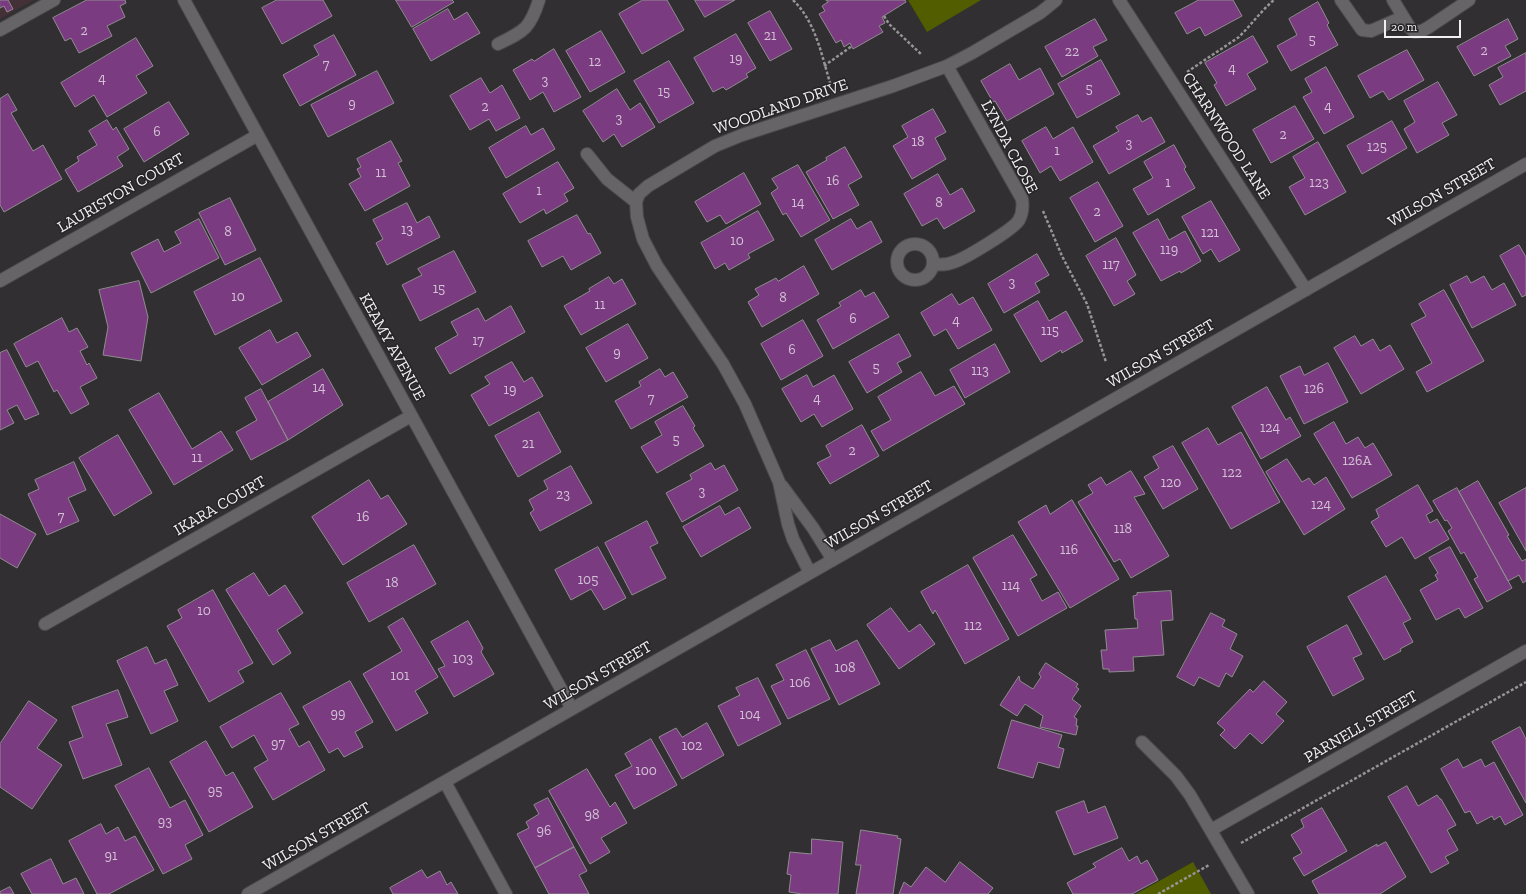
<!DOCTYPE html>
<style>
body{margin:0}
#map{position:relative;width:1526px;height:894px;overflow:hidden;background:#312f31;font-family:"Zilla Slab",serif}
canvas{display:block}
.scale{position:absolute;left:1384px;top:20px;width:77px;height:18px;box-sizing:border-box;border:2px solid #f1eff1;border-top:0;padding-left:5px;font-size:12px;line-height:14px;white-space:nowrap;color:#f1eff1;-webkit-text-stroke:3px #272527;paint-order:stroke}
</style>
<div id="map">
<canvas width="1526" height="894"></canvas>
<div class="scale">20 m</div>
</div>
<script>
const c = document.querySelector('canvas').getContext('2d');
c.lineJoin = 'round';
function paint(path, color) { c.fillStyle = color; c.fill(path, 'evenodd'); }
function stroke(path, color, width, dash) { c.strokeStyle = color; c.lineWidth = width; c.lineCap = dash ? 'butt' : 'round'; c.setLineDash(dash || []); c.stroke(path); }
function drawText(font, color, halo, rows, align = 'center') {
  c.font = font + ' "Zilla Slab",serif'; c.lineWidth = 3; c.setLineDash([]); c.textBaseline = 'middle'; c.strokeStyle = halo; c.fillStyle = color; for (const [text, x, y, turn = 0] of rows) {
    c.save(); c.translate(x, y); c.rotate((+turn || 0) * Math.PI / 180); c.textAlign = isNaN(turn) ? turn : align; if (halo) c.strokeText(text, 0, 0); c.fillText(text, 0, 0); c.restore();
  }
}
const commercial = new Path2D(`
 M0 0H34L0 19Z`);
const green = new Path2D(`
 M908 0H981L927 32Z
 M1193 862 1211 894H1136Z`);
const building = new Path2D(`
 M0 0H8L13 9 7 12 4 6 0 8Z
 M87 0H125L126 3 120 6 125 17 107 26 112 36 79 53 71 38 65 41 53 18Z
 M277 0H323L332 16 282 44 262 8Z
 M396 0H452L454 2 412 27Z
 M643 0H667L684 30 642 54 619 14Z
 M695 0H735L705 17Z
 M826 0H905L906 2 882 17 885 23 879 26 883 32 853 49 850 43 844 47 841 40 836 43 819 14 825 11 822 6 828 2Z
 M1199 0H1233L1242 16 1205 36 1200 27 1187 34 1175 13Z
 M1318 2 1329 23 1327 25 1338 45 1291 71 1277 46 1297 35 1289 19Z
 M448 9 454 20 467 12 480 33 431 61 413 29Z
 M770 11 792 49 770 61 748 23Z
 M1095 19 1107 40 1093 47 1098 56 1062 77 1045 47Z
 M1508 19 1518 39 1505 46 1511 56 1474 76 1457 47Z
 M601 31 625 72 590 92 566 51Z
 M736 34 756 68 746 74 748 77 726 90 723 87 713 92 694 58Z
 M334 35 356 75 300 106 283 75 319 55 314 46Z
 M1253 36 1268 62 1247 74 1256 89 1226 106 1214 85 1217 83 1205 63Z
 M136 38 153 66 136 76 147 93 107 117 94 95 75 107 61 83Z
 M554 49 581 97 554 112 543 92 530 100 513 70 532 59 534 61Z
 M1407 50 1424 80 1389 100 1383 91 1370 98 1358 76Z
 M1526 53V91L1500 105 1489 85 1503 77 1498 68Z
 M1101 60 1120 94 1077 118 1058 84Z
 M669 61 694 103 659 123 634 81Z
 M1010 64 1019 80 1040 68 1054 94 1007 121 995 101 993 102 981 81Z
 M1326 67 1354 117 1324 134 1303 97 1312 92 1305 79Z
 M377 71 394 103 328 137 311 105Z
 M481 78 490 93 502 85 520 118 496 131 489 119 470 130 450 96Z
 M1438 82 1457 115 1442 123 1449 135 1417 153 1404 129 1415 122 1404 101Z
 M617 89 630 110 640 103 655 127 622 147 614 134 603 142 583 111Z
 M8 94 17 110 11 113 33 151 43 145 62 179 4 212 0 205V99Z
 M169 102 189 134 144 162 124 129Z
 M1295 106 1314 139 1271 163 1253 130Z
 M933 109 946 132 935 138 946 159 912 179 893 146 908 137 902 126Z
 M1138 115 1142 122 1151 117 1165 142 1109 174 1093 146 1119 131 1116 127Z
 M107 120 113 130 116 127 129 149 117 157 123 166 78 192 65 170 79 161 77 157 97 145 89 131Z
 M1392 121 1407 148 1362 174 1347 146Z
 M526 126 531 135 543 128 555 149 506 178 489 148Z
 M1046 127 1053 139 1073 127 1093 162 1060 181 1051 166 1040 173 1022 141Z
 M391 141 402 161 398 163 410 186 365 211 349 184 361 177 357 169 361 167 357 159Z
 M1318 142 1346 192 1305 215 1289 187 1305 178 1293 157Z
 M1174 145 1186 167 1184 169 1195 188 1148 215 1133 189 1153 178 1144 162Z
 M845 147 862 177 848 185 859 205 833 219 806 172 827 160 826 158Z
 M558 162 574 188 564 194 568 201 546 214 544 209 520 223 503 194Z
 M798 165 830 220 801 237 786 213 783 215 771 193 778 188 772 179Z
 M744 173 761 204 726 224 720 215 707 222 695 202Z
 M938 174 950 195 962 188 975 211 944 229 937 218 922 226 904 194Z
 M1098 182 1123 226 1095 242 1070 198Z
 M230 198 256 250 225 265 199 213Z
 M1211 201 1240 250 1219 262 1211 249 1203 254 1182 217Z
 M407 203 417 223 429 216 440 237 387 265 376 243 383 239 373 220Z
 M758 211 774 240 748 254 750 258 729 270 725 263 715 269 701 243Z
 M577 215 588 234 590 233 601 253 571 270 563 256 542 267 528 241Z
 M199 219 219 258 151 293 131 253 158 239 164 252 181 243 175 232Z
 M851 219 857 229 871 221 882 242 832 270 815 240Z
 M1158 219 1169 240 1185 231 1201 261 1181 273 1180 271 1161 281 1133 233Z
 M1116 238 1136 275 1127 281 1135 294 1114 306 1086 256Z
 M1519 245 1526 257V295L1522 297 1500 256Z
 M454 251 476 292 420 321 402 285 422 275 418 269Z
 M1037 254 1049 275 1035 283 1040 292 1004 313 988 284Z
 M260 258 282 301 215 335 194 292Z
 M804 266 819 294 762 327 748 302 759 295 755 289 776 278 778 281Z
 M1467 276 1471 283 1484 276 1492 290 1504 283 1516 305 1472 328 1450 285Z
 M609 277 614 284 622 279 636 304 581 335 564 306 590 291 589 289Z
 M139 281 148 317 141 361 103 355 108 327 99 290Z
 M861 290 865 297 874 292 889 317 833 349 817 320 841 306 839 303Z
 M1444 290 1484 361 1427 392 1416 372 1432 363 1411 324 1426 316 1419 304Z
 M952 294 959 305 973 297 992 330 958 349 946 329 934 336 921 313Z
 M1038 301 1049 321 1066 311 1083 341 1062 353 1061 350 1041 362 1014 315Z
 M511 306 525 332 450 374 435 348 458 335 451 322 478 308 485 321Z
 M62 318 69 332 77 328 88 347 80 351 87 365 89 363 97 378 80 387 89 404 71 414 57 390 54 392 38 361 26 367 14 344Z
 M803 320 823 356 781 380 761 344Z
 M628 324 648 358 606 382 586 348Z
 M270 330 277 343 297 332 311 356 262 385 239 348Z
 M899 334 911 356 897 363 902 372 867 393 849 362Z
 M1355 336 1361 346 1373 339 1380 351 1390 345 1404 369 1361 394 1334 348Z
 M995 344 1010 372 965 398 950 370Z
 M7 350 39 414 25 420 17 405 7 410 14 423 0 430V353Z
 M512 362 524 382 532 377 543 396 489 426 471 395 490 384 485 377Z
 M1328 363 1348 402 1304 424 1280 376 1300 366 1304 375Z
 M323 369 343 405 288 440 268 402Z
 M660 369 665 377 673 372 688 397 631 429 615 401 641 386 639 382Z
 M921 372 935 396 954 386 965 404 883 451 871 431 891 420 878 397Z
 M807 375 813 387 834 375 853 409 822 427 814 414 801 422 782 389Z
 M1267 387 1286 420 1290 417 1301 436 1261 459 1232 407Z
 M261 389 288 440 251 460 236 432 257 420 245 398Z
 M159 393 192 449 221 431 233 450 174 485 129 410Z
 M683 406 695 426 693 428 704 446 657 473 641 447 662 435 655 422Z
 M539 412 561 452 518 477 495 436Z
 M1334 422 1346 444 1358 437 1365 448 1373 443 1392 475 1352 498 1314 434Z
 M862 425 879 456 830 484 817 463 831 456 826 446Z
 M1208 428 1218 445 1241 432 1280 502 1231 529 1182 443Z
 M118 435 152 493 114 516 79 458Z
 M1173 446 1198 489 1163 509 1144 477 1159 468 1153 457Z
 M1287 459 1302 482 1309 478 1314 485 1326 477 1345 509 1304 535 1266 472Z
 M74 462 86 490 68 498 79 521 47 535 28 494 39 489 35 480Z
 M711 463 715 470 724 465 738 490 682 522 666 493 692 479 690 475Z
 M571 466 592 503 540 531 530 513 534 510 529 500 548 489 544 481Z
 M1131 471 1145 494 1134 497 1169 556 1131 578 1120 559 1114 562 1078 502 1093 493 1088 485 1101 477 1106 485Z
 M369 480 381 499 388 495 407 524 343 565 312 517Z
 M1478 481 1509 535 1507 536 1522 561 1526 559V581L1523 583 1519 575 1508 581 1459 492Z
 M1418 485 1433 511 1426 515 1430 523 1437 519 1449 539 1415 559 1402 537 1386 547 1371 522 1379 517 1376 510Z
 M1457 488 1512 588 1487 602 1474 579 1478 577 1464 552 1461 554 1448 531 1452 528 1447 520 1445 521 1433 501Z
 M1526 488V551L1499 503Z
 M1072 500 1119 579 1070 608 1018 522 1046 505 1050 514Z
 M720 506 725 515 739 507 751 528 701 557 683 527Z
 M0 514 36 534 17 568 0 558Z
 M647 521 658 543 650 547 666 578 632 595 605 543Z
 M1013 535 1037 575 1030 579 1042 601 1058 592 1067 608 1018 636 973 558Z
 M414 545 436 584 369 622 347 583Z
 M598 547 626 598 604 610 591 589 571 600 555 570Z
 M1450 547 1483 608 1465 618 1459 608 1436 620 1420 590 1438 580 1435 575 1438 573 1429 558Z
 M968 565 1009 639 965 664 935 610 933 614 921 592Z
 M254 573 269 596 285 585 303 613 277 630 291 653 273 665 226 590Z
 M1386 576 1411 619 1403 623 1413 642 1400 649 1401 651 1384 660 1348 597Z
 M213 590 253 663 238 671 244 682 209 702 167 626 182 618 178 610Z
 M1171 591 1173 620 1161 621 1164 655 1133 657 1134 671 1109 672V669H1103L1101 650H1107L1105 630 1138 628 1137 619H1135L1133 596 1137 595V593Z
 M891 608 909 632 920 624 935 644 899 669 867 625Z
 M1211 613 1225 620 1222 626 1237 634 1230 649 1243 656 1232 677 1226 673 1219 687 1199 677 1194 686 1177 677Z
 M403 618 438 677 415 691 428 713 396 731 363 674 402 651 388 627Z
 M468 621 483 648 481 652 494 674 454 697 438 669 445 666 431 642Z
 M1347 625 1362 654 1353 658 1364 679 1333 696 1307 647Z
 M830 640 836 651 857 640 880 684 839 705 811 649Z
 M147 647 155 664 166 659 178 685 164 691 178 721 151 734 117 661Z
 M806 650 830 699 788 719 771 686 784 680 776 665Z
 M1046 663 1078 684 1076 687 1079 689 1072 699 1081 706 1074 717 1077 719 1076 726H1078L1076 735 1040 727 1043 716 1025 704 1017 716 1000 705 1019 676 1020 681 1033 689 1041 677 1039 674Z
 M758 678 781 724 738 746 718 706 740 695 736 688Z
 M350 681 373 722 355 732 363 747 344 757 338 748 329 753 303 707Z
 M1264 681 1287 702 1276 714 1284 721 1262 744 1250 733 1235 749 1220 735 1225 730 1217 723 1250 689 1253 692Z
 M118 690 128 717 106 724 122 765 83 779 69 742 83 737 72 707Z
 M281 693 299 724 289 729 299 747 309 741 325 770 273 800 254 768 268 760 254 735 232 748 220 727Z
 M29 701 57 720 37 748 62 765 32 809 0 787V744Z
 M1012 720 1062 735 1058 747 1064 749 1059 768 1038 762 1033 778 998 768Z
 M707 723 724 755 682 779 659 737 676 728 682 737Z
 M1520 727 1526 739V803L1492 742Z
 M651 739 677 785 634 809 615 775 632 766 625 754Z
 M206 741 226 776 233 772 253 807 209 832 170 762Z
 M1458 759 1463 768 1481 759 1485 767 1494 762 1523 815 1505 825 1500 816 1494 820 1492 816 1477 824 1470 811 1465 813 1441 769Z
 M149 768 170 808 185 800 203 835 185 845 192 859 163 874 115 786Z
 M587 769 610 807 615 802 627 823 601 838 610 852 590 864 549 791Z
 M1407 786 1418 806 1437 795 1440 799H1441L1456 825 1447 830 1458 850 1445 857 1449 863 1431 873 1388 797Z
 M548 798 574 847 535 868 517 834 529 828 526 822 539 814 534 805Z
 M1084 801 1088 813 1105 806 1118 838 1074 855 1056 812Z
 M1322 808 1347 851 1304 876 1293 858 1302 853 1291 835 1304 827 1301 820Z
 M101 824 106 834 118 827 125 841 135 836 154 870 109 894H97L69 841Z
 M861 830 898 836 897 838 901 839 893 894H856L861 865H856Z
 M812 839 843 842 838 894H802L789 892 791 875 787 874 790 852 811 854Z
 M1386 842 1406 877 1380 894H1319L1312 881 1377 844V846Z
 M574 847 587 871 579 875 589 894H549L535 868Z
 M1122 848 1129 861 1137 856 1141 864 1147 860 1158 880 1132 894H1073L1067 883 1096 867 1093 864Z
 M51 859 63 884 76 878 84 894H32L21 874Z
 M960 862 993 888 988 894H899L904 882 911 887 926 867 945 882Z
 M422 870 427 878 440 871 447 885 451 882 458 894H393L390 888Z
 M10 887 14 894H0V892Z`);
const path = new Path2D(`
 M793 0C816 22 822 57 831 86
 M884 16 889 24 922 55
 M824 66 852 46
 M1187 72 1239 37C1251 25 1261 11 1274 0
 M1043 211 1062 256 1087 304 1106 362
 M1241 843 1526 682
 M1158 894 1209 865`);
const minor = new Path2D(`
 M184 0 572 709
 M1119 0 1306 290
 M1341 0 1362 30 1371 31 1403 17
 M1393 0 1410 28 1415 32 1422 31 1429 27 1469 0
 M0 30 54 0
 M498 44C524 31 530 29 539 0
 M587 154 607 179 636 202
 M897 262a18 18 0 1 1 36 0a18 18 0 1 1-36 0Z
 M933 264C940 265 947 265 954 262 966 258 1014 229 1019 220 1023 213 1023 206 1022 199L947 66
 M0 281 258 135
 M782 486 813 528 833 560
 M810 573 793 539 788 524 779 482 745 404 723 364 657 266 643 239 637 217 636 202 639 194 648 186 715 146 742 135 893 86 947 66 972 53 1040 13 1056 0
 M45 624 411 416
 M1142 742 1176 776 1190 795 1248 894
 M445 782 506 894
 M1211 830 1526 651
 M248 894 1526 164`);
const numberNames = [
 ["2",84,31],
 ["21",770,36],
 ["5",1312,40],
 ["2",1484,51],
 ["22",1072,52],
 ["19",736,59],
 ["12",595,62],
 ["7",326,65],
 ["4",1232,69],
 ["4",102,79],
 ["3",545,81],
 ["5",1089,89],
 ["15",664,92],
 ["9",352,104],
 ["2",485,107],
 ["4",1328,107],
 ["3",619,119],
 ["6",157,132],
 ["2",1283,135],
 ["18",918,142],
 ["3",1129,144],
 ["125",1377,147],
 ["1",1057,151],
 ["11",381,173],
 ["16",833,181],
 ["1",1168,183],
 ["123",1319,183],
 ["1",539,191],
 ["14",798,203],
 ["8",939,203],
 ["2",1097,212],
 ["13",407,230],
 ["8",228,232],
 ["121",1210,233],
 ["10",737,241],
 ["119",1169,250],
 ["117",1111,265],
 ["3",1012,283],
 ["15",439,289],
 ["10",238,297],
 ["8",783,298],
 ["11",600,305],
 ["6",853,319],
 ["4",956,321],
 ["115",1050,331],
 ["17",478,341],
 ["6",792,350],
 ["9",617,353],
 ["5",876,368],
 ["113",980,371],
 ["14",319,388],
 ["126",1314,389],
 ["19",510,390],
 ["7",651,399],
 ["4",817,399],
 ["124",1270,428],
 ["5",676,440],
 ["21",528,444],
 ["2",852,451],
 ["11",197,458],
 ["126A",1357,461],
 ["122",1232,473],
 ["120",1171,483],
 ["3",702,492],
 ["23",563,495],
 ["124",1321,505],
 ["7",61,517],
 ["16",363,517],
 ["118",1123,529],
 ["116",1069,550],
 ["105",588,580],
 ["18",392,583],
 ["114",1011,586],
 ["10",204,611],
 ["112",973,626],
 ["103",463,659],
 ["108",845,668],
 ["101",400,676],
 ["106",800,683],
 ["99",338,714],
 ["104",750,715],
 ["97",278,744],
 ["102",692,746],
 ["100",646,771],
 ["95",215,791],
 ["98",592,815],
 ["93",165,822],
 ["96",544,831],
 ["91",111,856]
];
const streetNames = [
 ["WOODLAND DRIVE",781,107,-19],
 ["CHARNWOOD LANE",1226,136,57],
 ["LYNDA CLOSE",1009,147,62],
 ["LAURISTON COURT",121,193,-30],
 ["WILSON STREET",1442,193,-30],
 ["KEAMY AVENUE",392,347,61],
 ["WILSON STREET",1161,354,-30],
 ["IKARA COURT",220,506,-30],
 ["WILSON STREET",879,515,-30],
 ["WILSON STREET",598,676,-30],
 ["PARNELL STREET",1361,727,-30],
 ["WILSON STREET",317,837,-30]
];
paint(commercial, '#443138');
paint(green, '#525d00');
paint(building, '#7a3b80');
stroke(building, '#908d90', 1);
stroke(minor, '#4d4b4d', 14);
stroke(path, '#979597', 2.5, [3, 2]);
stroke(minor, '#666466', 12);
drawText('14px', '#d3c2d5', null, numberNames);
drawText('16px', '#f1eff1', '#272527', streetNames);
</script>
